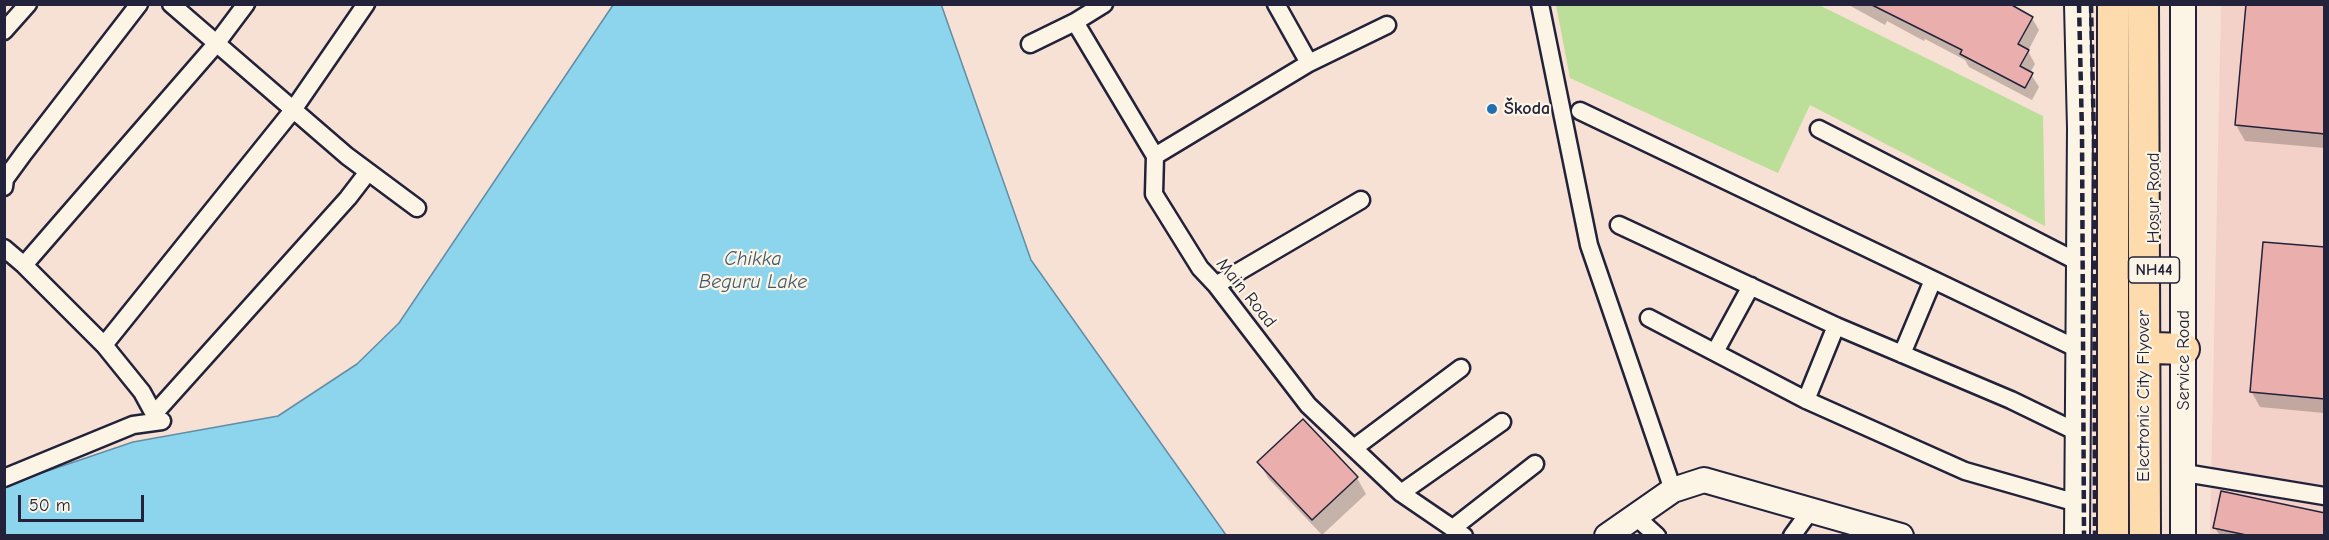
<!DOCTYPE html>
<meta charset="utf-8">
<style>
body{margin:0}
#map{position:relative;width:2329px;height:540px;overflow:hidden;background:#f7e0d4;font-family:"Comic Neue",sans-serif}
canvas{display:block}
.frame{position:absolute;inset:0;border:6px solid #22223b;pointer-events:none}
.scale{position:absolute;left:18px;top:495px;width:126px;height:27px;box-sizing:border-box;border:3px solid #22223b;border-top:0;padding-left:8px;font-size:18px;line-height:21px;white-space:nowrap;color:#22223b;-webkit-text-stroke:4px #fcf5e5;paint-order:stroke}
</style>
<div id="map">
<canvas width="2329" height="540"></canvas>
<div class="frame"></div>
<div class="scale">50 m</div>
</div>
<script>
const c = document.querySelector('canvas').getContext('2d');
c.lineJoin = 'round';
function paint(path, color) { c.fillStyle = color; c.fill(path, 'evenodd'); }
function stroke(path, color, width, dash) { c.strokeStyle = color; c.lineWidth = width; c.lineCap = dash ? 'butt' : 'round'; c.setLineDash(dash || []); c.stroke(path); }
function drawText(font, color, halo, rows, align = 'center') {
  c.font = font + ' "Comic Neue",sans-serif'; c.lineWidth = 4.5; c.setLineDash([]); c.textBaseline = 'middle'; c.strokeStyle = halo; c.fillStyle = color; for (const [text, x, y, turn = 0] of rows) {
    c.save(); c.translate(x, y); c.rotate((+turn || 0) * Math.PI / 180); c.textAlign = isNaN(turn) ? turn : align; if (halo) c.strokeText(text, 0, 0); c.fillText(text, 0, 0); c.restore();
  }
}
const built = new Path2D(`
 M2221 5H2324V535H2210Z`);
const green = new Path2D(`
 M1556 5H1819L2043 116 2045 226 1810 105 1778 173 1570 78Z`);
const water = new Path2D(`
 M941 4 1031 260 1226 535 5 536 4 489 12 483 133 442 278 416 357 364 399 323 613 5Z`);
const shadow = new Path2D(`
 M1847 4H2007L2032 18 2039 30 2028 51 2035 64 2030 73 2039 87 2032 100 1969 67 1965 60 1925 39 1924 41 1887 21 1885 25Z
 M2324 4V148L2245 141 2236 125Z
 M2324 249V413L2260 407 2251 391Z
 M1303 421 1357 478 1366 494 1322 535 1268 478 1259 462Z
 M2215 528 2324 536H2220Z`);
const building = new Path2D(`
 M1870 4H2010L2033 17 2018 44 2029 50 2020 66 2033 73 2025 88 1960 54 1962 50Z
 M2246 4H2325V134L2235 125Z
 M2263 242 2325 247V399L2250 392Z
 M1303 419 1358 477 1312 520 1257 462Z
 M2221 491 2325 513V536H2251L2213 528Z`);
const street = new Path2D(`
 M171 4 347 156 417 208
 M1540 4 1589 245 1673 490
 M1075 22 1155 156 1154 194 1200 268 1216 285 1308 405 1401 493 1464 536
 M4 31 28 4
 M1030 44 1075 22 1104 4
 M1309 63 1387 25
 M1580 111 2080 350
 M1819 129 2078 262
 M1155 156 1309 63 1276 4
 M4 187 5 179 24 153 139 4
 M1619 225 1836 326 2011 400 2077 432
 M4 248 24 265 104 345 142 392 154 414 161 421
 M24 265 216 44 246 4
 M1216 285 1361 200
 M1649 318 1806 400 1965 471 2077 503
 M104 345 293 110 366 4
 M1715 352 1751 286
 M1902 354 1933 280
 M1806 400 1836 326
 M154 414 348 198 368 172
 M1354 448 1461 368
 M2185 473 2324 496
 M4 478 133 425 162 421
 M1401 493 1502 422
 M1635 516 1657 536
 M1453 528 1535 464
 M1792 536 1810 511`);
const secondary = new Path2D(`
 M2183 4V536
 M1607 536 1673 490 1704 480 1901 536
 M2077 536 2080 128 2077 4`);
const highway = new Path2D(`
 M2113 4V536
 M2143 4 2145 536
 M2154 348 2184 349`);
const rail = new Path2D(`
 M2079 4 2082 133 2084 536
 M2091 4 2094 139 2095 536`);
const markers = [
 [1492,109,6,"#1f6fb2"]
];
const shields = [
 [2154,270,51]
];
const shieldNames = [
 ["NH44",2154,270]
];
const poiNames = [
 ["Škoda",1504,109]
];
const streetNames = [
 ["Hosur Road",2154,198,-90],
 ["Main Road",1246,293,51],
 ["Service Road",2184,360,-90],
 ["Electronic City Flyover",2144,396,-90]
];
const waterNames = [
 ["Chikka",753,259],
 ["Beguru Lake",753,282]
];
paint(built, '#f3d1c8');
paint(green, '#bbde98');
paint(water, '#8cd5ed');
stroke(water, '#628da6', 1.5);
paint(shadow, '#0003');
paint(building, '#eaaeac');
stroke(building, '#22223b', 1.5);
stroke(street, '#22223b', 21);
stroke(secondary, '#22223b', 28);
stroke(highway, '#22223b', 34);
stroke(street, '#fcf5e5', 16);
stroke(secondary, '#fcf5e5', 24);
stroke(highway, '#fedbac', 30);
stroke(rail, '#22223b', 4.5, [9, 4.5]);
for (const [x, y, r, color] of markers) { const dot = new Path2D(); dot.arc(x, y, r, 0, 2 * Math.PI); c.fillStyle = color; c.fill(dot); stroke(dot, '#fcf5e5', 2); }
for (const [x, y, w] of shields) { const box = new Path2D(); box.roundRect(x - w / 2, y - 13, w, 26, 4.5); c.fillStyle = '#fcf5e5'; c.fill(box); stroke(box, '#22223b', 1.5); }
drawText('bold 16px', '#22223b', null, shieldNames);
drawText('bold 18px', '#22223b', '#fcf5e5', poiNames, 'left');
drawText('18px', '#22223b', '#fcf5e5', streetNames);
drawText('italic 20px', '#425870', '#fcf5e5', waterNames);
</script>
